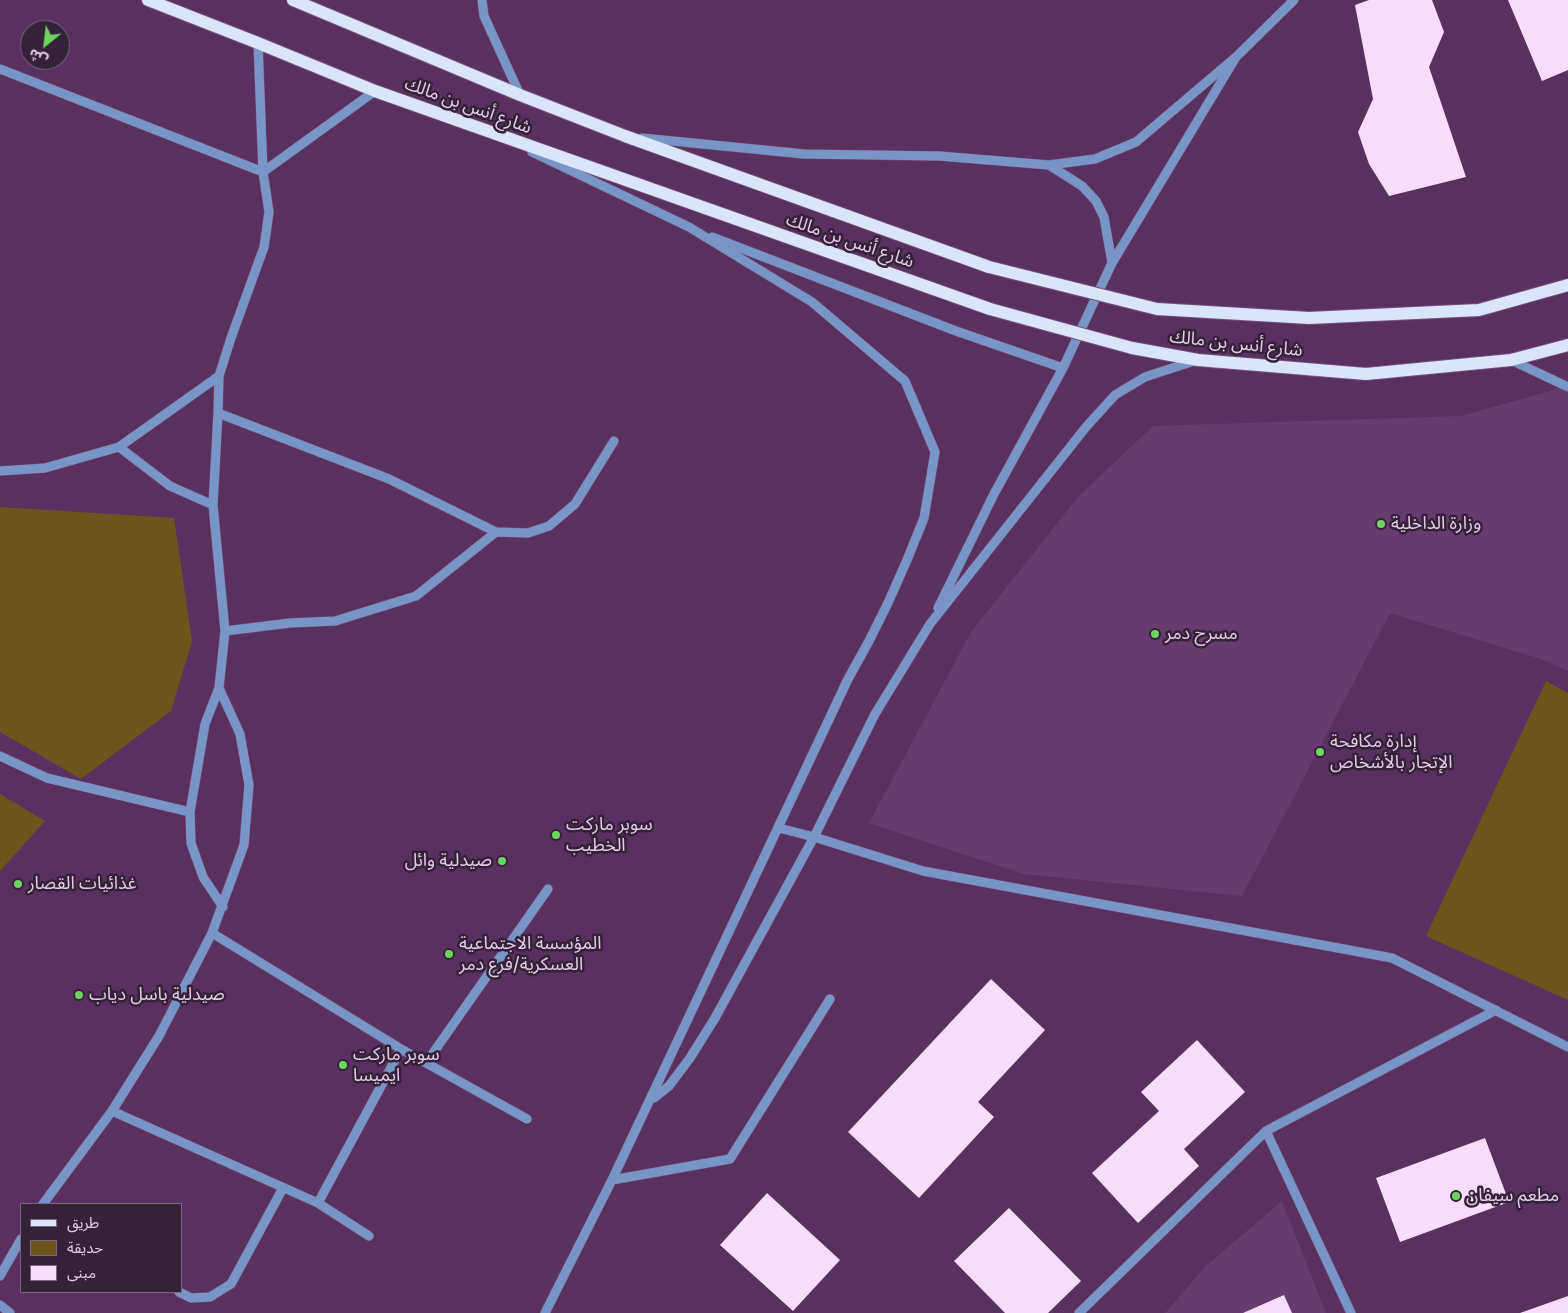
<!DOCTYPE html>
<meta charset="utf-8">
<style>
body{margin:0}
#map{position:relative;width:1568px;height:1313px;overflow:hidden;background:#593160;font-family:Merriweather,"Noto Sans Arabic",serif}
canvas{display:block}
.legend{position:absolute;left:20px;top:1203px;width:162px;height:90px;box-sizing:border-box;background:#342237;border:1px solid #7a667d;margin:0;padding:6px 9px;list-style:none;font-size:15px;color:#e3cbe7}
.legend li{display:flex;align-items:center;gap:10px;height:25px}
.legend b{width:25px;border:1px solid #7a667d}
.north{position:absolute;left:20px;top:20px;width:50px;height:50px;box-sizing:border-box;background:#342237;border:1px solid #7a667d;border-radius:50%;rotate:209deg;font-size:14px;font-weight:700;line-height:20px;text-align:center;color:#e3cbe7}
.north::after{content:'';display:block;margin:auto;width:18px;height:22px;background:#6ed361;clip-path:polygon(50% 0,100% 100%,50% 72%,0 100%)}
</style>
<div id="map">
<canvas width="1568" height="1313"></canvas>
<ul class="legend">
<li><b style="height:6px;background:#dae5fa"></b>طريق</li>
<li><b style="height:14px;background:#6e531d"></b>حديقة</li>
<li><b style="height:14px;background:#f6ddfa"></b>مبنى</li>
</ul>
<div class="north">ش</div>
</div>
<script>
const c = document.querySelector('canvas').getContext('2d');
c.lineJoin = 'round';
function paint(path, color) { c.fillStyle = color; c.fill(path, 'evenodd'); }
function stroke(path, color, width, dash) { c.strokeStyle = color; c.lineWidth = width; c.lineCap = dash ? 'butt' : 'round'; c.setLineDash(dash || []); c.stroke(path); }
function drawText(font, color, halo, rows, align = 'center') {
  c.font = font + ' Merriweather,"Noto Sans Arabic",serif'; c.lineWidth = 5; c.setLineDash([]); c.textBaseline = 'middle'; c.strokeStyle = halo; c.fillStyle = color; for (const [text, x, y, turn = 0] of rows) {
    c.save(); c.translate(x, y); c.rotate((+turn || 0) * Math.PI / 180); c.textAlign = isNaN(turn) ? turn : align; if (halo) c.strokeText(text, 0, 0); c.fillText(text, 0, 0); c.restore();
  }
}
const built = new Path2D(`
 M1568 386V671L1541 659 1390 613 1242 896 1024 874 869 823 971 632 1078 497 1153 426 1461 416Z
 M1282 1201 1326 1313H1165L1206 1266Z`);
const green = new Path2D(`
 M0 507 174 518 192 641 171 711 81 779 0 732Z
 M1546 681 1568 693V1000L1426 936Z
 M0 794 45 821 0 871Z`);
const building = new Path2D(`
 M1369 0H1432L1444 32 1429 67 1466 177 1389 196 1369 164 1358 132 1373 99 1355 5Z
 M1508 0H1568V70L1542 81Z
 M991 979 1045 1030 978 1102 994 1117 919 1198 848 1132Z
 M1197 1040 1245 1092 1184 1149 1199 1166 1138 1223 1092 1173 1159 1111 1141 1092Z
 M1485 1138 1509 1202 1400 1242 1376 1178Z
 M767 1193 840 1260 793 1311 720 1245Z
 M1009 1208 1081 1281 1048 1313H1005L954 1261Z
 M1284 1295 1292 1313H1243Z
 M1568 1296V1313H1520Z`);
const minor = new Path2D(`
 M482 0 484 16 520 95
 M0 69 263 172 375 91
 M642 138 804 154 939 156 1049 165 1082 186 1096 201 1104 217 1112 263
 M532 152 689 227 812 302 905 381 935 452 924 518 907 560 888 603 869 641 848 679 612 1180 545 1313
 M1049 165 1095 159 1136 142 1236 57 1294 0
 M712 237 956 331 1063 368
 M1511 360 1568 387
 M218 413 389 479 496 532 528 533 549 526 575 504 614 441
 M119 447 170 486 213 505
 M0 471 45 468 119 447 219 376
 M938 608 994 494 1063 368 1112 263 1236 57
 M225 631 290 623 335 621 416 596 496 532
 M219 688 205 724 190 812 191 843 203 877 223 907
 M0 756 47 778 190 812
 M779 828 814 837 923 871 1392 958 1568 1047
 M212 933 401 1049 527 1119
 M426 1063 548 889
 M654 1098 669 1086 690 1058 715 1018 814 837 875 714 930 624 1086 427 1115 395 1145 377 1197 360
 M112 1111 318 1203 369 1236
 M1266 1131 1351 1313
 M612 1180 730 1159 830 999
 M318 1203 401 1049
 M43 1204 112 1111 159 1036 212 933 244 845 249 785 240 734 219 688 225 631 213 505 218 413 219 376 231 338 264 247 269 212 263 172 258 43
 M0 1276 21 1239
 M179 1292 191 1298 210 1297 231 1284 283 1188
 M0 1305 10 1313
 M1079 1313 1266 1131 1496 1010`);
const major = new Path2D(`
 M148 0 258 43 375 91 990 309
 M293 0 520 95 625 136 989 267
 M1157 309 1309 318 1479 310 1568 285
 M1132 348 1198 360 1366 374 1511 360 1568 345`);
const majorBridge = new Path2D(`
 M989 267 1157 309
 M990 309 1132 348`);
const markers = [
 [1381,524,5,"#6ed361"],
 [1155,634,5,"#6ed361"],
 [1320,752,5,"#6ed361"],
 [556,835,5,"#6ed361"],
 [502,861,5,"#6ed361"],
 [18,884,5,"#6ed361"],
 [449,954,5,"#6ed361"],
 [79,995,5,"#6ed361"],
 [343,1065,5,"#6ed361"],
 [1456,1196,5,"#6ed361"]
];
const streetNames = [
 ["شارع أنس بن مالك",468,106,20],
 ["شارع أنس بن مالك",850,241,19],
 ["شارع أنس بن مالك",1236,344,6]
];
const poiNames = [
 ["وزارة الداخلية",1391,524],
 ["مسرح دمر",1165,634],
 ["إدارة مكافحة",1330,742],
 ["الإتجار بالأشخاص",1330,763],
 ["سوبر ماركت",566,825],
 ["الخطيب",566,846],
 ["صيدلية وائل",492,861,"right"],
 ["غذائيات القصار",28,884],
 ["المؤسسة الاجتماعية",459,944],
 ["العسكرية/فرع دمر",459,965],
 ["صيدلية باسل دياب",89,995],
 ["سوبر ماركت",353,1055],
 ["ايميسا",353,1076],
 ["مطعم سيفان",1466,1196]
];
paint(built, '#673b6f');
paint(green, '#6e531d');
paint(building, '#f6ddfa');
stroke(minor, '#75507b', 10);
stroke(major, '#75507b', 14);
stroke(minor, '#7995c7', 9);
stroke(major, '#dae5fa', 12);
stroke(majorBridge, '#75507b', 14, []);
stroke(majorBridge, '#dae5fa', 12);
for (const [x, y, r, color] of markers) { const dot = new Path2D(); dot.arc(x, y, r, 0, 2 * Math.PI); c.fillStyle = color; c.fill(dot); stroke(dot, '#342237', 2); }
drawText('18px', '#e3cbe7', '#342237', streetNames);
drawText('18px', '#e3cbe7', '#342237', poiNames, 'left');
</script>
